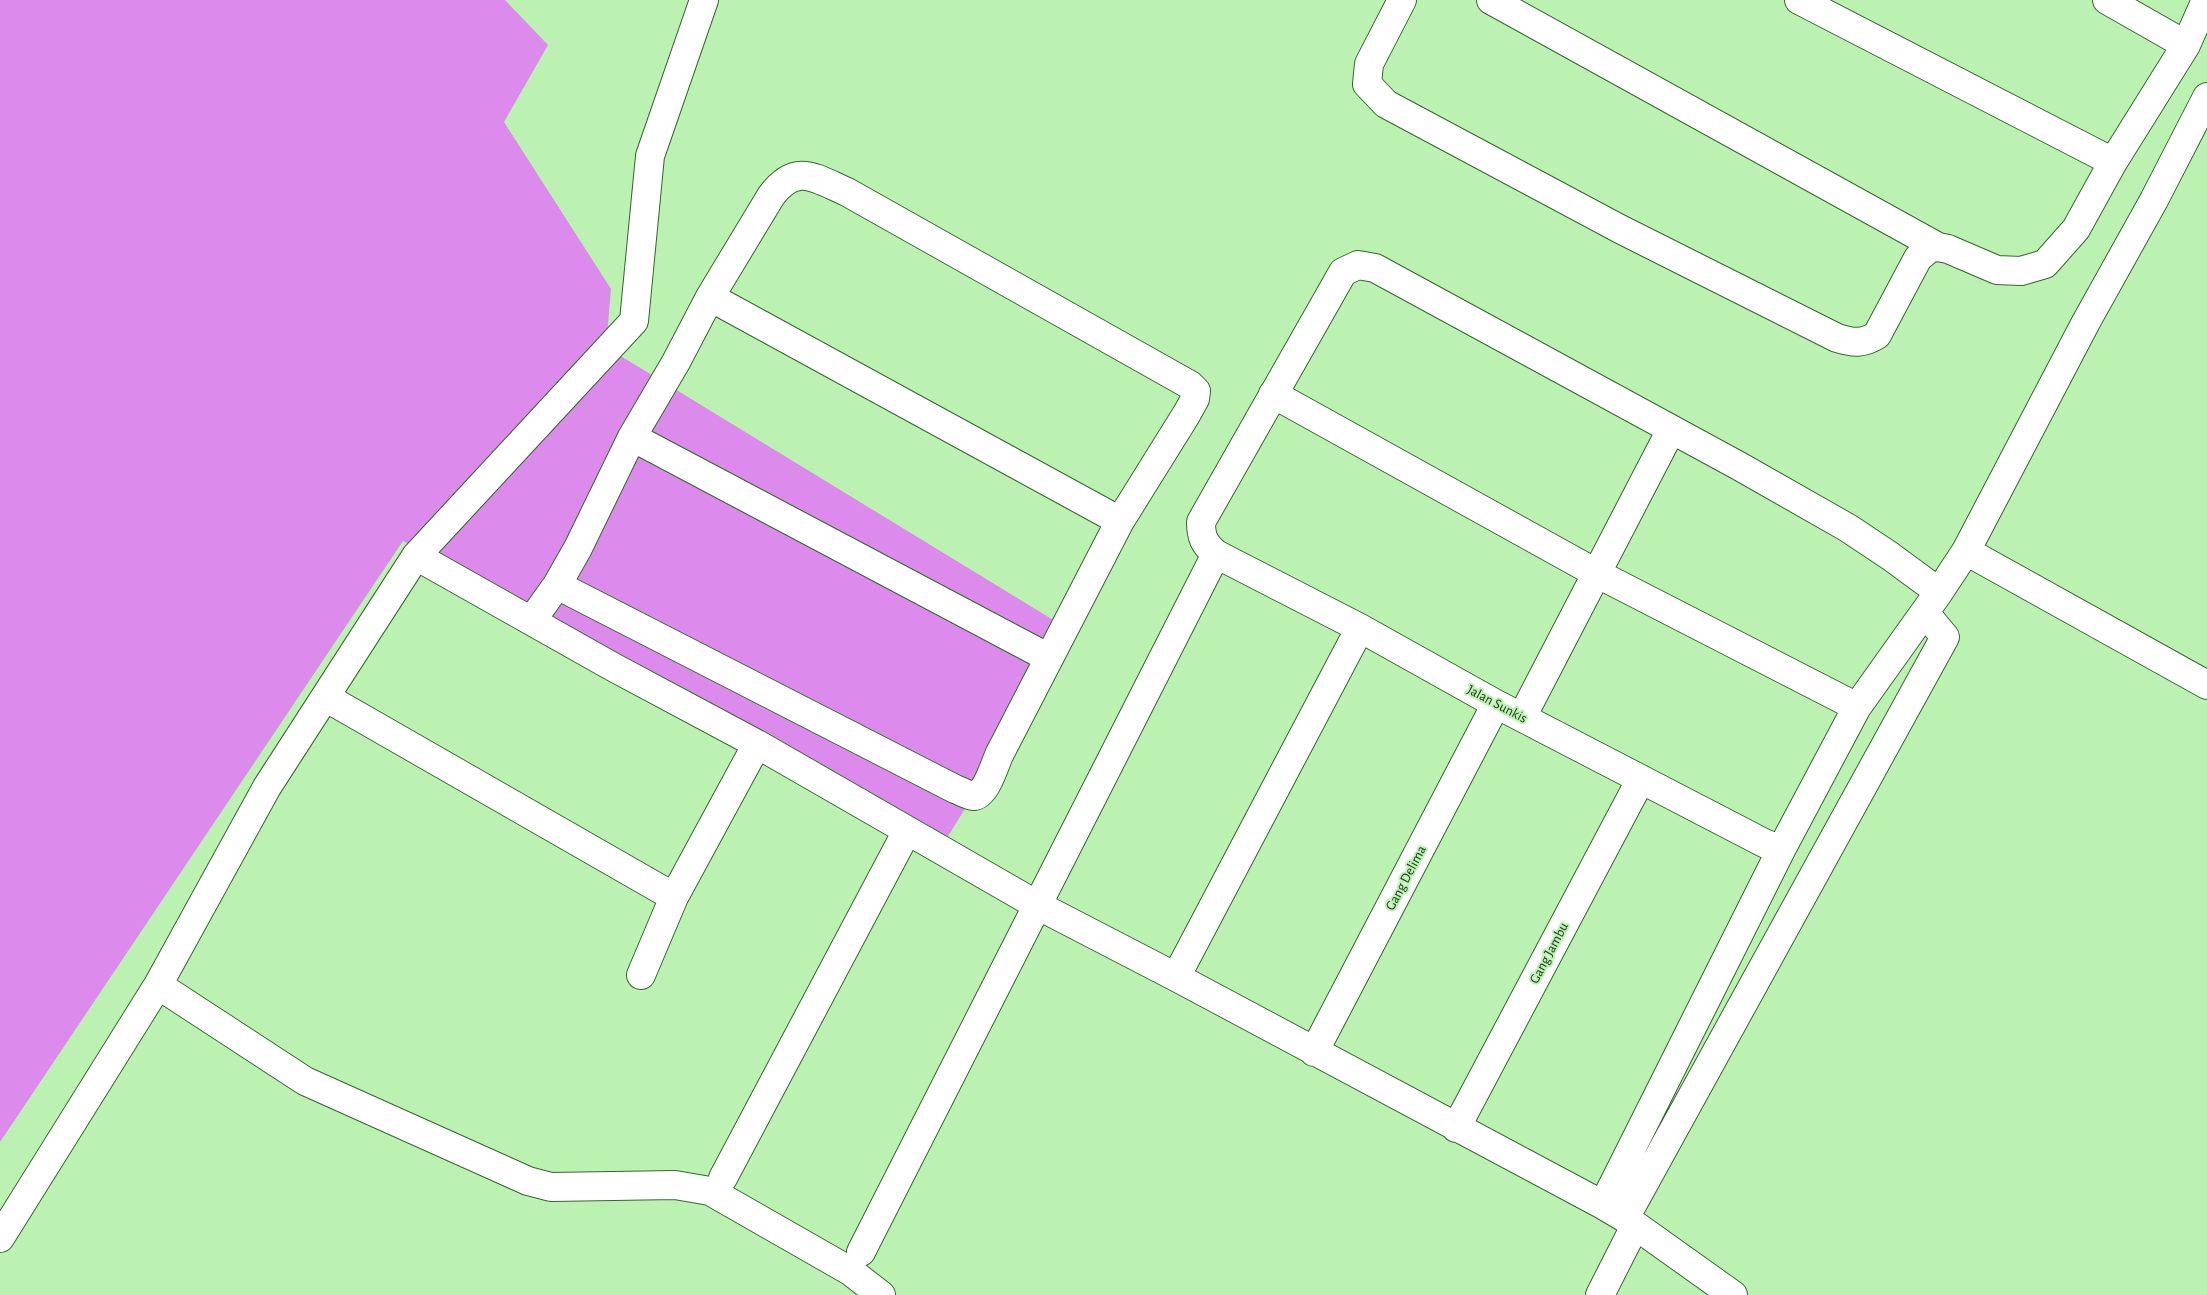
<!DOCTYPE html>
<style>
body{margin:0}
canvas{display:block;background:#bbf2b2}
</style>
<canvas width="2207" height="1295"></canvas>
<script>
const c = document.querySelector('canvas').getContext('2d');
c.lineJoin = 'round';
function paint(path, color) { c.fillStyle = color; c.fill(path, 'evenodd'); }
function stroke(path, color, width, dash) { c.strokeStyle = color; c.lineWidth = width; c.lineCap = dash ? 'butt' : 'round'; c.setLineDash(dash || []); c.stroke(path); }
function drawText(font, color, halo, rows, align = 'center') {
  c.font = font + ' "Alegreya Sans",sans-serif'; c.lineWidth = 4; c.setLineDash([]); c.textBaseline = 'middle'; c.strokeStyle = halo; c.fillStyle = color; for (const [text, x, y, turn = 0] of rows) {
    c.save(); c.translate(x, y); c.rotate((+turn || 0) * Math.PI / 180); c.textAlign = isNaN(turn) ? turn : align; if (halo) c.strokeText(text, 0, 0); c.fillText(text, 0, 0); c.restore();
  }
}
const green = new Path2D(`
 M0 0H505L548 45 504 122 611 289 606 347 1073 632 944 843 403 541 0 1142Z`);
const minor = new Path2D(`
 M1402 0 1369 64 1367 84 1386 104 1620 229 1837 338C1853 343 1863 344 1877 335L1918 258 1930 248 1938 247 1948 249 1997 270 2021 271 2045 264 2076 229 2113 162 2186 45 2206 0
 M1491 0 1938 247
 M1799 0 2113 162
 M2107 0 2186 45
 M710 297 1120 521
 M1273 394 1596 573 1857 707
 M632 437 1049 658
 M1966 551 2207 685
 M416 556 613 667 757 744 1037 905 1176 977 1603 1205 1625 1218 1733 1295
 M532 620 557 585 578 548 632 437 676 362 710 297 771 196C796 162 815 178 847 192L1190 385 1196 391 1195 399 1186 415 1120 521 999 755C995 764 986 795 974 796 969 796 961 791 955 789L557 585
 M325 697 674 897 757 744
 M1522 717 1671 430
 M1781 850 1764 843 1496 704 1360 628 1216 554C1204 544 1201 537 1201 522L1343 272 1358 265 1375 268 1739 466 1848 528 1890 556 1939 592
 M641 975 674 897
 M1176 977 1360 628
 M158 985 305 1081 528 1181 551 1187 675 1185 710 1191 850 1271 881 1295
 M1314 1052 1496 704
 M1456 1128 1641 779
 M723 1178 907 831
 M1603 1205 1781 850 1857 707 1939 592 1966 551 2086 322 2154 200 2207 97
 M1625 1218 1945 637 1925 613
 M0 1238 158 985 267 787 416 556 634 321 650 156 704 0
 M861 1252 1216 554
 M1600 1295 1635 1226`);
const streetNames = [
 ["Jalan Sunkis",1497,704,28],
 ["Gang Delima",1406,878,-62],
 ["Gang Jambu",1549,953,-62]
];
paint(green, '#dc8bec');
stroke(minor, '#35672e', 30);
stroke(minor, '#fff', 28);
drawText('14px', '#1e341b', '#bbf2b2', streetNames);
</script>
